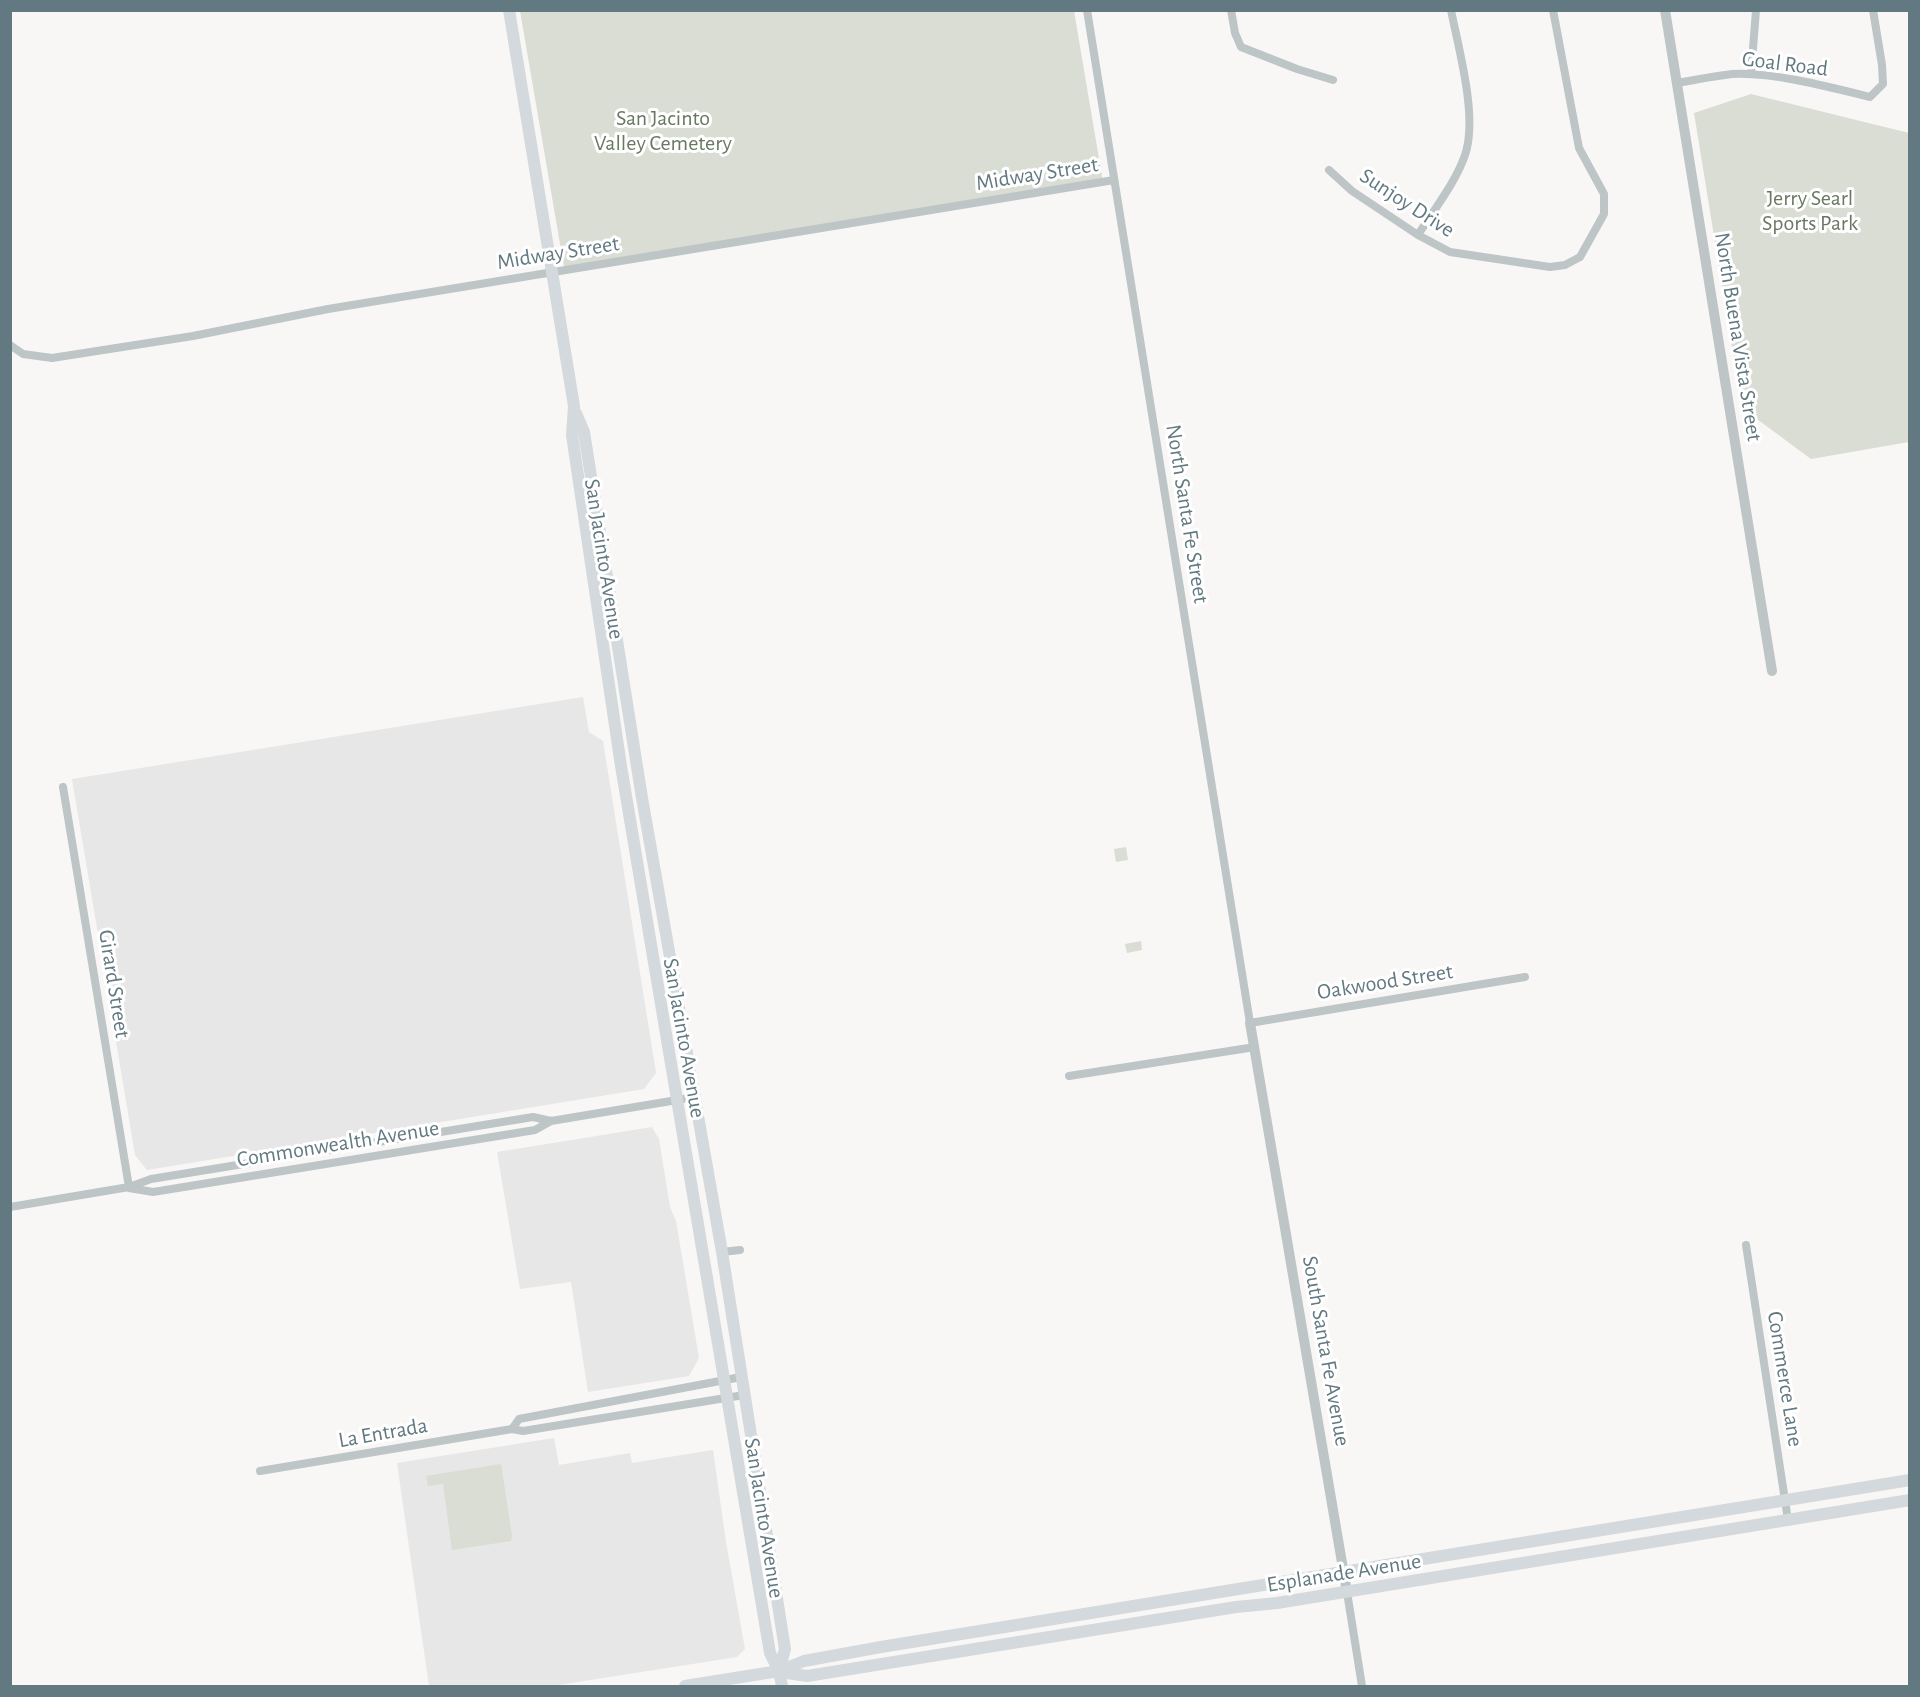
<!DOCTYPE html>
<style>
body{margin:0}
#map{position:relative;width:1920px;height:1697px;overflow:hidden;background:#f8f7f5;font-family:"Alegreya Sans",sans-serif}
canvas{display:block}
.frame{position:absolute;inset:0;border:12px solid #627981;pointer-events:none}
</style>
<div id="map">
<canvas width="1920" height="1697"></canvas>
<div class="frame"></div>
</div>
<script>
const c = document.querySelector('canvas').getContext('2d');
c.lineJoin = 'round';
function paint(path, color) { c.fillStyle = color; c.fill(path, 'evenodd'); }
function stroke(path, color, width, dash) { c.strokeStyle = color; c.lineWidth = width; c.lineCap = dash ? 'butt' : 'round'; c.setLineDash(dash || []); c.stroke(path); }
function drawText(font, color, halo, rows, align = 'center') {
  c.font = font + ' "Alegreya Sans",sans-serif'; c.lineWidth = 6; c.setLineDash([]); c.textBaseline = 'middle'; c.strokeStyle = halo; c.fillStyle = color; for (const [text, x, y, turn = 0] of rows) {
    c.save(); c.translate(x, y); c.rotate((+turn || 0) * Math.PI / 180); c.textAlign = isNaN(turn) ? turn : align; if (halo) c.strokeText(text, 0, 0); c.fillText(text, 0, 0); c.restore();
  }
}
const built = new Path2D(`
 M583 697 589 732 603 741 656 1073 644 1089 147 1170 135 1155 72 779Z
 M652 1127 659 1139 670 1207 676 1221 699 1358 689 1376 588 1392 571 1282 520 1289 497 1152Z
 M554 1438 559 1465 630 1453 632 1463 713 1450 726 1542 745 1649 737 1657 552 1686H429L397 1463Z`);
const green = new Path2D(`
 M520 11H1074L1103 182 564 267Z
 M1751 94 1909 133V442L1811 459 1742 408 1694 113Z
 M1126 847 1128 860 1116 862 1114 849Z
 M1141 941 1142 950 1127 953 1125 944Z
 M501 1464 512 1536 511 1541 452 1550 443 1484 428 1486 426 1476Z`);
const minor = new Path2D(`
 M1087 10 1250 1023 1525 977
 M1231 10 1235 33 1241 47 1297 69 1333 80
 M1751 74 1756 10
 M1677 83C1695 80 1714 76 1732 74 1773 72 1830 87 1870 97L1883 84 1882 65 1873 10
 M1329 170 1352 191 1418 235 1450 252 1550 267 1565 265 1580 257 1604 214V194L1579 148 1553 10
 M1418 235C1433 211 1456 182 1465 155 1478 117 1459 51 1451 10
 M10 345 23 354 52 358 193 336 328 309 1114 180
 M63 787 129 1187
 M1069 1076 1255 1047
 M129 1188 153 1192 535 1130 551 1121
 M10 1207 129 1187 151 1179 533 1117 551 1121 695 1097
 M1746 1245 1788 1520
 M722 1252 740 1250
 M512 1429 519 1419 741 1377
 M260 1471 512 1429 523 1431 744 1395
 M1347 1592 1362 1686`);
const tertiary = new Path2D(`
 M1665 10 1772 671
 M1250 1023 1347 1592`);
const secondary = new Path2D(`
 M509 10 574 406 572 435 621 766 770 1653 779 1671 782 1686
 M576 413 584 432 642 798 722 1252 785 1649 779 1671
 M780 1672 807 1676 1236 1607 1277 1603 1910 1500
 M685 1686 779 1671 804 1661 881 1647 1910 1480`);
const streetNames = [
 ["Goal Road",1785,64,7],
 ["Midway Street",1037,174,-9],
 ["Sunjoy Drive",1407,203,33],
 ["Midway Street",558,253,-9],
 ["North Buena Vista Street",1738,337,81],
 ["North Santa Fe Street",1187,514,81],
 ["San Jacinto Avenue",604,559,81],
 ["Oakwood Street",1385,982,-9],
 ["Girard Street",114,984,81],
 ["San Jacinto Avenue",684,1038,80],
 ["Commonwealth Avenue",338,1144,-9],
 ["South Santa Fe Avenue",1326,1351,80],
 ["Commerce Lane",1785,1379,81],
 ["La Entrada",383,1433,-10],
 ["San Jacinto Avenue",764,1518,81],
 ["Esplanade Avenue",1344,1573,-9]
];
const parkNames = [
 ["San Jacinto",663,118],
 ["Valley Cemetery",663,143],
 ["Jerry Searl",1810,198],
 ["Sports Park",1810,223]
];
paint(built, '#e6e7e6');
paint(green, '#d9ddd4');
stroke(minor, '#bec5c7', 8);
stroke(tertiary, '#bec5c7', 10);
stroke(secondary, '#d3d9dc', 12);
drawText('22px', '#627981', '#fff', streetNames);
drawText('22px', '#697961', '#fff', parkNames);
</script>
